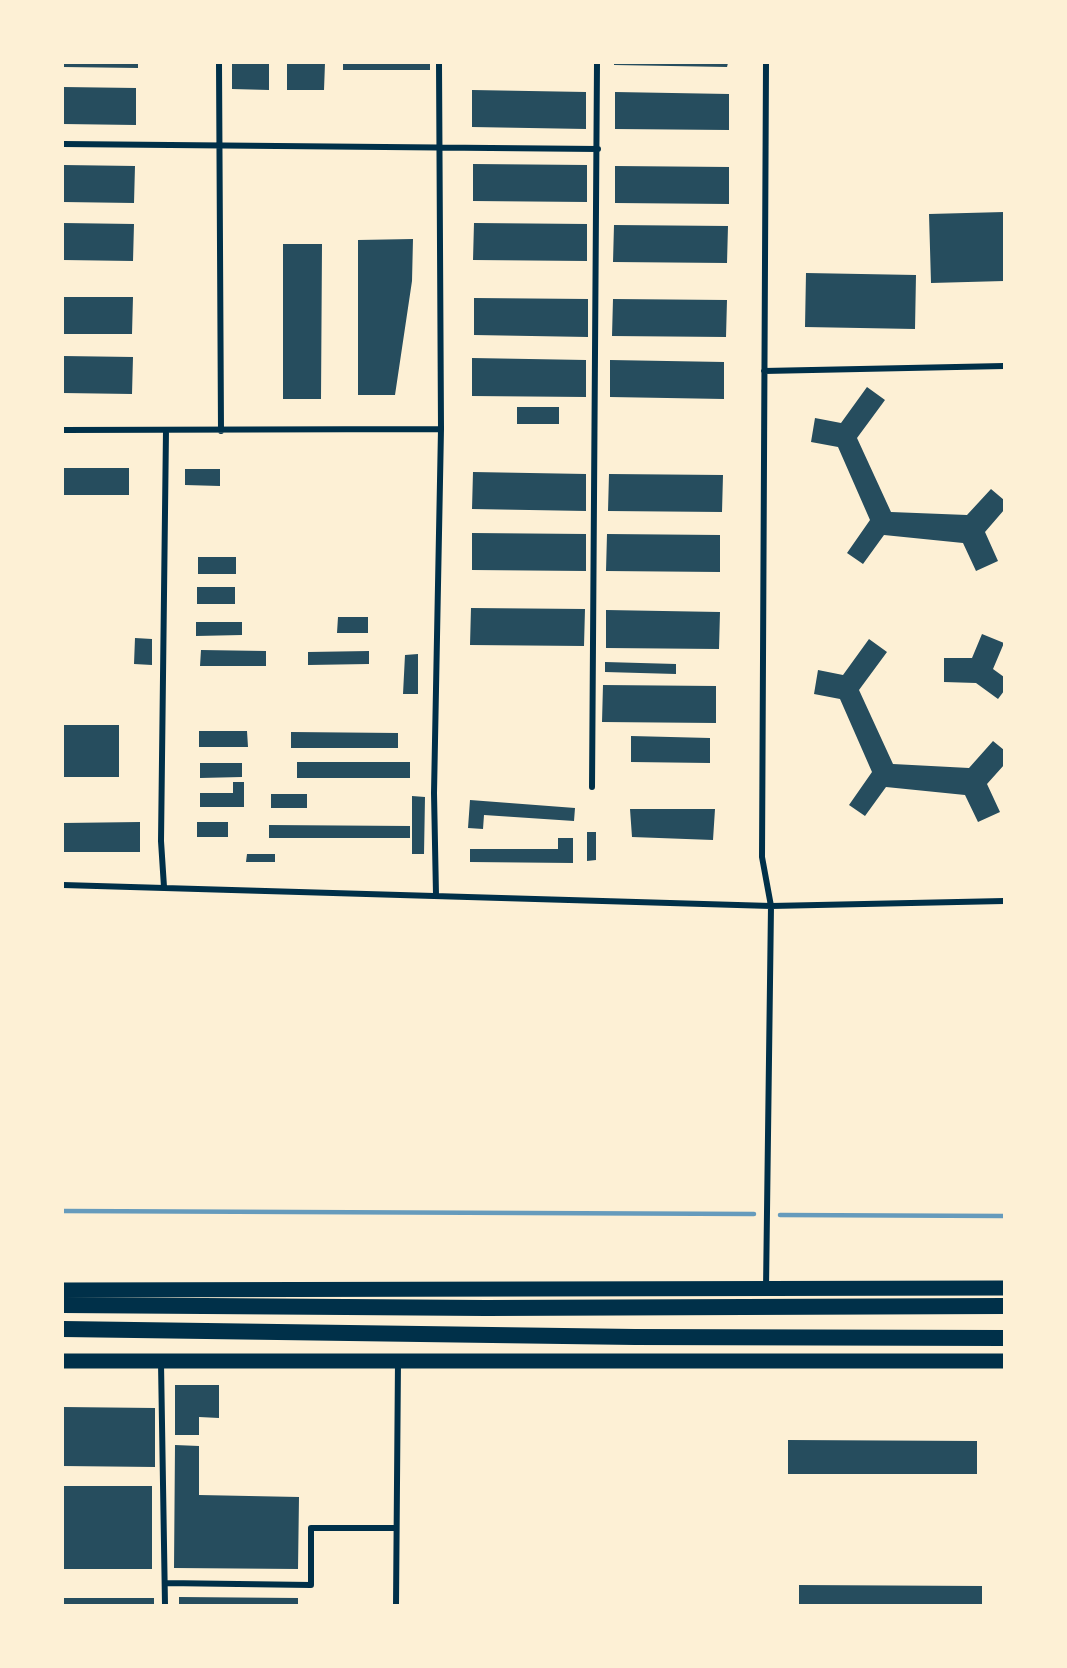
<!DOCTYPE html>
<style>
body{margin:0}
#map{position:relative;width:1067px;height:1668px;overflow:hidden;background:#fdf0d5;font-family:"Zilla Slab",serif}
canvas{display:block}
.frame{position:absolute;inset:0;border:64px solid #fdf0d5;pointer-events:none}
</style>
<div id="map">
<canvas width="1067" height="1668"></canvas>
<div class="frame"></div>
</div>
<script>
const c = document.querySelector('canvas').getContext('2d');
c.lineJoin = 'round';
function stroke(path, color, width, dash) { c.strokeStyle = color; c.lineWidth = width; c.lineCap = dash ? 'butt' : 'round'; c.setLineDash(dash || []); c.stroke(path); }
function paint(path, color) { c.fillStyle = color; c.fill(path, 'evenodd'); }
const stream = new Path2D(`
 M63 1211 754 1214
 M780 1215 1004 1216`);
const building = new Path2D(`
 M63 63H138V68L63 67Z
 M232 63H269V90L232 89Z
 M287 63H325L324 90H287Z
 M343 63H430V70H343Z
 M614 63H728L727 67 614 65Z
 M63 87 136 88V125L63 124Z
 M472 90 586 92V129L472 127Z
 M615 92 729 94V130L615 129Z
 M473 164 587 165V202L473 201Z
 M63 165 135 166 134 203 63 202Z
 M615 166 729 167V204L615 203Z
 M1004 212V281L931 283 929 214Z
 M63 223 134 224 133 261 63 260Z
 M474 223 587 224V261L473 260Z
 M614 225 728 226 727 263 613 262Z
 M413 239 412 281 395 395H358V240Z
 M283 244H322L321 399H283Z
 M806 273 916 275 915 329 805 327Z
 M63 297H133L132 334H63Z
 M474 298 588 299V337L474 335Z
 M613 299 727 300 726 337 612 336Z
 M63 356 133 357 132 394 63 393Z
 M472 358 586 360V397L472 396Z
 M610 360 724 362V399L610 397Z
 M867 387 885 400 857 438 891 512 967 515 991 489 1004 500V510L985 532 998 561 976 571 963 543 884 535 863 564 847 553 870 520 838 447 811 442 815 418 841 423Z
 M517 407H559V424H517Z
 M63 468H129V495H63Z
 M185 469H220V486L185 485Z
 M473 472 586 474V511L472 509Z
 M609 474 723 475 722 512 608 511Z
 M472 533 586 534V571L472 570Z
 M607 534 720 535V572L606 571Z
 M198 557H236V574H198Z
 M197 587H235V604H197Z
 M471 608 585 609 584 646 470 645Z
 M606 610 720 612 719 649 606 648Z
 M338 617H368V633H337Z
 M196 622H242V635L196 636Z
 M982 634 1004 643 993 669 1004 677V691L998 699 976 683 944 682V658H972Z
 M135 638 152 639V665L134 664Z
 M869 639 887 652 859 690 893 764 969 768 993 741 1004 750V765L987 784 1000 812 978 822 965 795 886 787 865 816 849 805 872 772 840 699 814 694 818 670 843 675Z
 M201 650 266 651V666H200Z
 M369 651V664L308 665V652Z
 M418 654V694H403L405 655Z
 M605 662 676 664V674L605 672Z
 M603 685 716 686V723L602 722Z
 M63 725H119V777H63Z
 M199 731H247L248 747H199Z
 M291 732 398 733V748H291Z
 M631 736 710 738V763L631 762Z
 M297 762H410V778H297Z
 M200 763H242V777L200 778Z
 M233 782H244V807H200V793H233Z
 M271 794H307V808H271Z
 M412 796 425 797 424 854H412Z
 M470 800 575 808 574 821 484 815 483 829 468 828Z
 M630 809H715L713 840 632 837Z
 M140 822V852H63V823Z
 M197 822H228V837H197Z
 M269 825 410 826V838H269Z
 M587 832H596V860L587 861Z
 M558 838H573V863L470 862V849H558Z
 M247 854H275V862H246Z
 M175 1385H219V1418L199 1417V1435H175Z
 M63 1407 155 1408V1467L63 1466Z
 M788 1440 977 1441V1474H788Z
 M175 1445 199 1446V1495L299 1497 298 1569 174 1568Z
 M63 1486H152V1569H63Z
 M799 1585 982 1586V1605H799Z
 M179 1597 298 1598V1605H179Z
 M63 1598H154V1605H63Z`);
const minor = new Path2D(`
 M219 63 221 431
 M766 63 762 857 771 906 766 1288
 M63 144 598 149
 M764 371 1004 366
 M63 430 441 429
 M592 787 597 63
 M63 885 771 906 1004 901
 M164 887 161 841 166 430
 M436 895 434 793 441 429 439 63
 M161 1363 165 1605
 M165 1583 311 1585V1528H396
 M396 1605 398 1361`);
const primary = new Path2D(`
 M63 1290 1004 1288
 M63 1361H1004`);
const trunk = new Path2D(`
 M63 1305 486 1308 1004 1306
 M63 1329 635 1337 1004 1338`);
stroke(stream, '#669bbc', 4.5);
paint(building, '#264d5e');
stroke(minor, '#003049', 6);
stroke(primary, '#003049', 15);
stroke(trunk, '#003049', 16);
</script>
